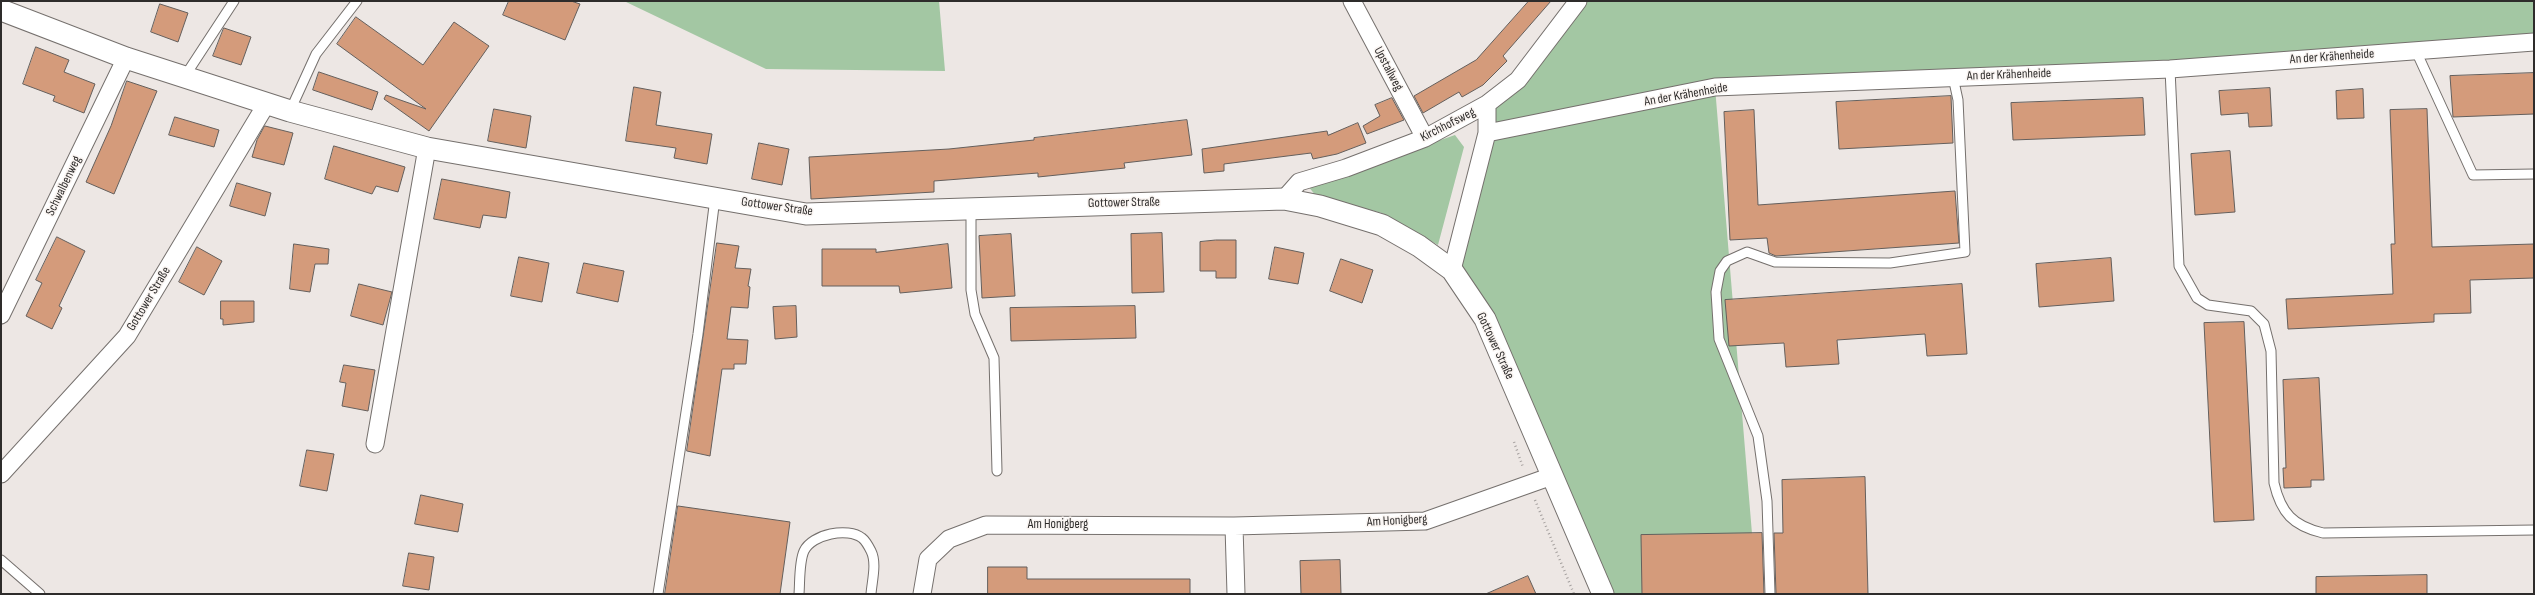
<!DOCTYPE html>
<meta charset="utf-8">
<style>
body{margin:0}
#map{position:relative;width:2535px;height:595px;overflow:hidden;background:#ede7e4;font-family:"Sofia Sans Condensed",sans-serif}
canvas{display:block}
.frame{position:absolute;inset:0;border:2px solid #2e2c2b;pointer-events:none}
</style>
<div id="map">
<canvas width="2535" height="595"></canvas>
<div class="frame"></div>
</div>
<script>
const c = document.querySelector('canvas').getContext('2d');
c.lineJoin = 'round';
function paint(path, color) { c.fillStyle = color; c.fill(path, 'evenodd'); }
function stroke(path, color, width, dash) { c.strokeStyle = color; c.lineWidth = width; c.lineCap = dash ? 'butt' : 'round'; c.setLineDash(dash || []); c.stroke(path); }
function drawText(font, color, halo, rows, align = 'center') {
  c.font = font + ' "Sofia Sans Condensed",sans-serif'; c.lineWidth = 3; c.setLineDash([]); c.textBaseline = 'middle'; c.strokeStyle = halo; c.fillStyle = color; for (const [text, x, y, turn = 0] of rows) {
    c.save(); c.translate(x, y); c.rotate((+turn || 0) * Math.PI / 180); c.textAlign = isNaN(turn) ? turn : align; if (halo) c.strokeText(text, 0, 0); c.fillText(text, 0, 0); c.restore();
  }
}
const green = new Path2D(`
 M624 1H939L945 71 766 69Z
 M1573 1H2534V42L1715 87 1757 594H1603L1452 270 1487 104Z
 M1455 135 1464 147 1438 245 1382 213 1316 196 1308 186Z`);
const building = new Path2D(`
 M509 1H571L580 4 565 40 503 15Z
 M1529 1H1551L1503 56 1507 61 1483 85 1462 97 1459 92 1423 113 1414 96 1476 60Z
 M160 4 188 13 178 42 151 32Z
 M356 17 423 65 454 22 489 46 429 131 384 99 386 95 426 109 337 44Z
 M224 28 251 37 241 65 213 56Z
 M36 47 69 60 64 72 95 84 84 113 53 101 55 96 23 84Z
 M319 72 378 92 372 110 313 90Z
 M2534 73V114L2453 117 2450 76Z
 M127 81 157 91 114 194 86 182 111 126Z
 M634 87 661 92 656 125 712 134 707 164 674 158 676 148 626 141Z
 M2270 88 2272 126 2249 127 2248 113 2221 115 2219 91Z
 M2363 89 2364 118 2337 119 2336 91Z
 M1951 96 1953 143 1839 149 1836 102Z
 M1392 98 1404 120 1367 134 1363 126 1380 116 1375 105Z
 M2143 98 2145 135 2013 140 2011 103Z
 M494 109 531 116 526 148 488 141Z
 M2427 109 2432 247 2534 244V278L2470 280 2471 313 2434 314V322L2288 329 2286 299 2393 294 2391 244H2395L2390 110Z
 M1754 110 1758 205 1955 191 1959 243 1776 256 1769 253 1767 238 1730 240 1724 112Z
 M175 117 219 130 214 147 169 135Z
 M1187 120 1192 155 1124 163 1125 168 1038 177V173L934 181V192L811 199 809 157 949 149 1034 140V138Z
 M1358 123 1366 143 1337 154 1313 159 1311 153 1224 164V171L1204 173 1202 149 1327 131 1328 135Z
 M265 126 293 133 284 165 252 157 257 140Z
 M759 143 789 149 782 185 752 179Z
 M334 146 405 167 398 192 376 186 372 194 325 179Z
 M2230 151 2235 212 2195 215 2191 154Z
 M442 179 510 192 506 218 483 215 480 228 434 219Z
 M237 183 271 193 265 216 230 206Z
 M1162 233 1164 292 1132 293 1131 234Z
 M1011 234 1015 296 982 298 979 236Z
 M57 237 85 251 59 306 62 308 52 329 26 316 42 283 36 280Z
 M1216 240H1236V278H1216V271H1200V242Z
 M717 243 739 246 735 268 751 269 748 286 750 287 748 308 731 307 727 339 748 340 746 364H734V369H722L710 456 687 451Z
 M294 244 329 249 328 264H315L310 292 290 289Z
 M948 244 952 288 900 293 899 286H822V249H876V252Z
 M197 247 222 261 204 295 179 282Z
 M1275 247 1304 253 1298 284 1269 279Z
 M519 257 549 263 542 302 511 296Z
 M2111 258 2114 301 2039 307 2036 264Z
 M1341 259 1373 270 1362 303 1330 291Z
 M584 263 624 271 618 302 577 293Z
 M359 284 392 292 383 325 351 316Z
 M1962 284 1967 354 1927 356 1925 334 1837 340 1839 364 1786 367 1784 343 1729 346 1725 300Z
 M221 301H254V322L223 325V319H221Z
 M796 306 797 337 775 339 773 307Z
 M1135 306 1136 338 1011 341 1010 308Z
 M2244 322 2254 520 2214 522 2204 323Z
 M344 365 375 370 368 411 342 406 346 383 340 382Z
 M2319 378 2324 480H2311V487L2284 488 2283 468H2286L2283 380Z
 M307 450 334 454 327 491 300 486Z
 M1865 477 1868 594H1776L1774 533H1783L1782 480Z
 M421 495 463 504 458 532 415 524Z
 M678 506 790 522 780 594H665Z
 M1762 533 1764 594H1642L1641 535Z
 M409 553 434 557 429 590 403 586Z
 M1340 560 1341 594H1301L1300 561Z
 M988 567H1027V579H1190V594H988Z
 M2427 575V594H2316V577Z
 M1528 576 1536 594H1486Z`);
const path = new Path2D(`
 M1514 442 1523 467
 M1535 500 1574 594`);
const service = new Path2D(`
 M2416 51 2473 175 2534 174
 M2170 69 2179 266 2197 298 2208 305 2251 311 2264 324 2271 351 2274 483C2281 513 2293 526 2323 533L2534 530
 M185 76 234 1
 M290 111 316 54 357 1
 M971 208V290L975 314 994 358 997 471
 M1 560 40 594
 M658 594 698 334 715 198
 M799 594C800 581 799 562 804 551 812 534 848 527 862 538 866 541 869 547 871 551 877 563 872 581 871 594
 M1770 594 1767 501 1758 436 1719 339 1716 292 1720 271 1727 261 1747 252 1775 262 1890 263 1965 252 1958 100 1953 77`);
const minor = new Path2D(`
 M1352 1 1425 138
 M1487 133 1715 87 2170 69 2534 42
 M1284 199 1299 182 1346 168 1425 138 1487 104 1518 80 1578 1
 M1452 270 1487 133V104
 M1 315 126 58
 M375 444 427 148
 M1 474 127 336 267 103
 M1234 526 1236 594
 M922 594 928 559 949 539 986 525 1234 526 1425 521 1552 476`);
const tertiary = new Path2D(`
 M1 10 126 58 290 111 427 148 806 214 1284 199 1320 206 1382 225 1419 246 1452 270 1485 319 1603 594`);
const streetNames = [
 ["An der Krähenheide",2332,57,-4],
 ["Upstallweg",1388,69,62],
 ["An der Krähenheide",2009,75,-2],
 ["An der Krähenheide",1686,95,-10],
 ["Kirchhofsweg",1448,125,-27],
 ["Schwalbenweg",64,186,-64],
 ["Gottower Straße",1124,203,-1],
 ["Gottower Straße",777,207,8],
 ["Gottower Straße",149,299,-59],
 ["Gottower Straße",1495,346,65],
 ["Am Honigberg",1397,521,-3],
 ["Am Honigberg",1058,525]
];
paint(green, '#a3c7a3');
paint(building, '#d49b7b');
stroke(building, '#645f5c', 1);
stroke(service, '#75706d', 11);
stroke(minor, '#75706d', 19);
stroke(tertiary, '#75706d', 23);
stroke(path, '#a6a19f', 2.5, [1, 3]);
stroke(service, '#fff', 9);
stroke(minor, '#fff', 17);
stroke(tertiary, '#fff', 21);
drawText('13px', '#2e2c2b', '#faf5f2', streetNames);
</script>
